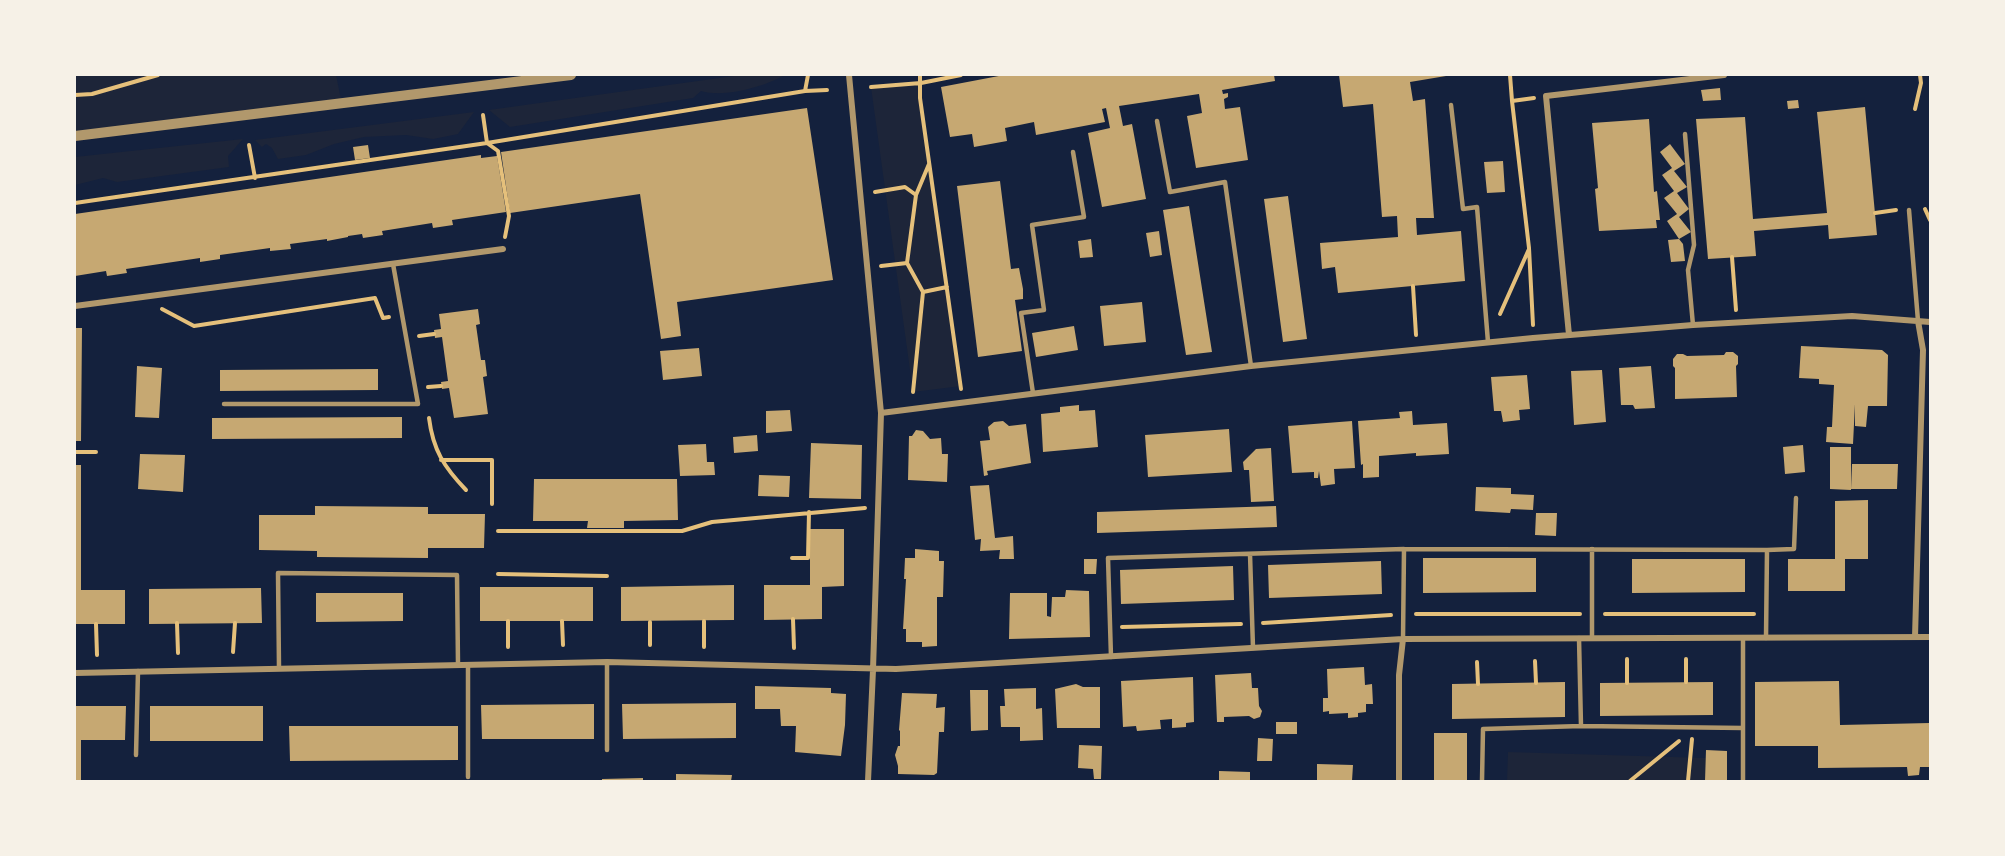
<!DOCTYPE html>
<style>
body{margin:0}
#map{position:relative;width:2005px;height:856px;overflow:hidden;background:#14213d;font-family:"Sofia Sans Condensed",sans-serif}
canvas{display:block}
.frame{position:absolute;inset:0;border:76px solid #f6f1e7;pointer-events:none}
</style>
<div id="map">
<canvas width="2005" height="856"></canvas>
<div class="frame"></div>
</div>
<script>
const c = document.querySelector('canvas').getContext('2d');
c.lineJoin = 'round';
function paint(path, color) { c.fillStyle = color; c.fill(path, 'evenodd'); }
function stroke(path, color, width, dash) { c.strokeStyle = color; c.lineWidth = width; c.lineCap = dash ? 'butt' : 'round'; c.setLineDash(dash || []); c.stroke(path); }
const green = new Path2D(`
 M75 75H336L342 104 75 136Z
 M741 75H785C763 87 725 98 701 91L693 98 510 127 489 110Z
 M921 83 920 98 961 386 913 392 871 87Z
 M474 112 458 134 433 139 406 135 364 137 334 144 306 155 278 159 272 148 266 144 262 147 255 140Z
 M243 139 228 156 229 167 117 182 103 178 75 185V157Z
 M1508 752 1706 758 1705 781H1507Z`);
const building = new Path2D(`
 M1004 75H1274L1275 81 1222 90 1223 94 1228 93V97L1224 99 1225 109 1240 107 1248 160 1196 168 1187 116 1202 113 1199 94 1119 106 1123 126 1132 124 1146 199 1102 207 1088 133 1110 128 1106 108 1102 109 1105 122 1036 135 1034 122 1005 128 1007 141 974 147 972 134 950 137 941 87Z
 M1339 75H1452L1410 82 1413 101 1425 99 1434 218H1416L1417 235 1461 231 1465 281 1338 293 1335 267 1322 269 1320 243 1398 237 1397 216 1382 217 1373 104 1343 107Z
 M1720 88 1721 100 1703 101 1701 90Z
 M1798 100 1799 108 1788 109 1787 101Z
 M1865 107 1877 235 1829 239 1828 225 1754 231 1756 256 1708 259 1696 119 1745 117 1753 219 1827 213 1817 112Z
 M807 108 833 280 677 302 681 336 661 339 640 194 510 213 501 152Z
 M1649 119 1654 192 1657 191 1660 220H1656L1657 228 1599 231 1595 189 1598 188 1592 123Z
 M1670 144 1685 164 1674 171 1687 187 1677 193 1689 209 1679 217 1691 232 1679 239 1667 221 1677 214 1664 198 1674 191 1662 175 1672 168 1660 152Z
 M368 145 370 158 355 160 353 147Z
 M481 155V158L497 156 506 212 452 220 453 225 433 228 432 223 382 231 383 235 363 238 362 234 348 236V237L327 241V239L290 244 291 249 270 251V248L220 255V259L200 262V258L126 269 127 273 107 276 106 271 75 276V214Z
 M1503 161 1505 192 1487 193 1484 162Z
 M1000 181 1011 269 1019 268 1023 289V299L1015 300 1022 351 978 357 957 186Z
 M1288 196 1307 339 1283 342 1264 199Z
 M1189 206 1212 352 1186 355 1163 210Z
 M1159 231 1162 255 1150 257 1146 233Z
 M1091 239 1093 257 1080 258 1078 241Z
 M1679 239 1683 244 1685 261 1671 262 1668 240Z
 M1142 302 1146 342 1104 346 1100 306Z
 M478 309 480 324 476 325 481 360H485L487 376 483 377 488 414 454 418 449 388 442 389 441 382 448 381 442 337 435 338 434 330 441 329 439 314Z
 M1074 326 1078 350 1036 357 1032 333Z
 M75 328H82L81 441H75Z
 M1801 346 1882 350 1888 355 1887 406H1868L1866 427 1855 426V404L1853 444 1826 442 1827 427H1832L1834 385 1819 384V379L1799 378Z
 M699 348 702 376 663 380 660 351Z
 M1726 352H1733L1738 356V364L1736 366 1737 397 1675 399V368L1673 366V359L1677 354H1683L1687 356 1724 355Z
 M137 366 162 368 159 418 135 417Z
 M1651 366 1655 408 1635 409 1633 405H1621L1619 368Z
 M378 369V390L220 391V370Z
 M1602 370 1606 422 1574 425 1571 371Z
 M1527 375 1530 409 1519 410 1520 420 1503 422 1501 411H1494L1491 377Z
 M1079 405V411L1095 410 1098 447 1043 452 1041 414 1060 412V407Z
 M790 410 792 431 766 433V411Z
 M1412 411 1413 425 1447 423 1449 454 1416 456V453L1379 456V477L1363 478V464L1361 465 1358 421 1400 418 1399 412Z
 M402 417V438L212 439V418Z
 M1003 421 1009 426 1026 424 1031 463 987 471 988 475 984 476 980 441 990 440 988 427 994 422Z
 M1352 421 1355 468 1334 469 1335 484 1321 486 1319 471 1318 478H1314V472L1292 473 1288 426Z
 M1229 429 1232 472 1148 477 1145 435Z
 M916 430 923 431 930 439 941 438 942 454H948L947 482 908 480 909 436H912Z
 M757 435 758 451 734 453 733 437Z
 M811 443 862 445 861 499 809 498Z
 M706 444 707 462H714L715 475 680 476 678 445Z
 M1803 445 1805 472 1785 474 1783 447Z
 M1830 447H1851V490L1830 489Z
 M1271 448 1274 501 1251 502 1249 470H1244L1243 462 1256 449Z
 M140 454 185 455 183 492 138 489Z
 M1852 464H1898L1897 489H1851Z
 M75 465H81V590H125V624H75Z
 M759 475 790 476 789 497 758 496Z
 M534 479H677L678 520 624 521V528H587L588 521H533Z
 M989 485 995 538 1013 536 1014 559H999L1000 550 980 551 981 539 975 540 970 486Z
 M1476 487 1511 488V494L1534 495 1533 510 1511 509 1510 513 1475 511Z
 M1868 500V559H1845V591H1788V559H1835V501Z
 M315 506 428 507V514H485L484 548H428V558L317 557V551L259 550V515H315Z
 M1276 506 1277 527 1097 533V512Z
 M1536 513H1557L1556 536 1535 535Z
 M810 529H844V586L822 587V619L764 620V585H810Z
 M915 549 939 551V561H944L943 597H937V646L922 647V642H906V629H903L906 579H904L905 558H915Z
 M1423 558H1536V592L1423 593Z
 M1084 559H1097L1096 574H1084Z
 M1632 559H1745V592L1632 593Z
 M1381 561 1382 594 1269 598 1268 565Z
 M1233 566 1234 600 1121 604 1120 570Z
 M734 585V620L621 621V587Z
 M480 587H593V621H480Z
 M261 588 262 623 149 624V589Z
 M1066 590 1089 591 1090 637 1009 639 1010 593H1047V616L1051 617 1052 597H1065Z
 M316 593H403V621L316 622Z
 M1364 667 1365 685 1372 684 1373 704H1366V712L1358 713V717L1348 718V713L1329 714V711L1323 712V698H1328L1327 669Z
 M1251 673 1252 688H1258L1259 706 1262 711 1260 717 1254 719 1249 716 1224 717V722H1217L1215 675Z
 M1193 677 1194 722 1186 723V727L1172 728V719L1160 720 1161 729 1137 731 1136 726 1123 727 1121 681Z
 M1839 681 1840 725 1930 723V767H1920L1919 775 1908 776 1907 767 1818 768V746H1755V682Z
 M1565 682V717L1452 719V684Z
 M1713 682V715L1600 716V683Z
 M1076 684 1083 687H1100V728H1057L1055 689Z
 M755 686 831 688V693L846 694 845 725 841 756 795 752 796 726H781L780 709H755Z
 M1036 688V709L1042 708 1043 740 1020 741V727H1001L1000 706H1005L1004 689Z
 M970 690H988V730L971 731Z
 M902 693 937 694 936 708 945 707 944 732H939L937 773 934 775 898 774V766L895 755 898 746H900V731L899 730Z
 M736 703V738L623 739 622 704Z
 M594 704V739H482L481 705Z
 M75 706H126L125 740H81V781H75Z
 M150 706H263V741H150Z
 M1276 722H1297V734H1276Z
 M289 726H458V760L290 761Z
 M1434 733H1467V781H1434Z
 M1258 738 1273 739 1272 761H1257Z
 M1079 745 1102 746 1101 779H1094L1093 769 1078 768Z
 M1706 750 1727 751V781H1705Z
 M1317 764 1353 765 1352 781H1317Z
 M1219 771 1250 772V781H1219Z
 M676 774 732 775 731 781H676Z
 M643 778V781H602V779Z`);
const path = new Path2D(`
 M920 75V98L961 389
 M1510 75 1512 101 1534 98
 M871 87 921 83 961 75
 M805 91 808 75
 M75 95 92 94 158 75
 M1512 101 1529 248 1533 325
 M1915 109 1921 83 1920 75
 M483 115 487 143 498 151 509 216 505 237
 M249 145 255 178
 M875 192 905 187 916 195
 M75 203 487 143 805 91 827 90
 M1925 209 1930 220
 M1875 213 1896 210
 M1732 257 1736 310
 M881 266 907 263
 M1413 286 1416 335
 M923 292 947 287
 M162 309 194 326 375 298 383 318 389 317
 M1500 314 1529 249
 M419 336 434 334
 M428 387 441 386
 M913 392 923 292 907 263 916 195 929 164
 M429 418C433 450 444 467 466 490
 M75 452H96
 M441 460H492V504
 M498 531H682L712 522 865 508
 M792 558H808L809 512
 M498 574 607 576
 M1416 614H1580
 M1605 614H1754
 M793 619 794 648
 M508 621V647
 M562 621 563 645
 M650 622V645
 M177 623 178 653
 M1263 623 1391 615
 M96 624 97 655
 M1122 627 1241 624
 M704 647V621
 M233 652 235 623
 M1535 661 1536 683
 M1477 662 1478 684
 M1686 682V659
 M1627 683V659
 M1630 781 1679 741
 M1688 781 1692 739`);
const service = new Path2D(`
 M1451 105 1463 209 1477 207 1488 342
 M1157 121 1170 192 1225 182 1251 366
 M1685 134 1694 245 1688 270 1693 325
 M1909 210 1918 321
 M1033 393 1021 313 1044 310 1032 225 1084 217 1073 152
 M224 404H418L393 264
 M1592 549V638
 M1250 554 1253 648
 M1766 638 1767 550 1794 549 1796 498
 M1403 639 1404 549
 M1111 657 1108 558 1404 549 1767 550
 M607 662V750
 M279 668 278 573 457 575 458 665
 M1581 726 1743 728
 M136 755 138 671
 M468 777V665
 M1482 781 1483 729 1581 726 1579 638
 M1743 781V638`);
const minor = new Path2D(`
 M849 75 881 413 873 670 868 781
 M75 306 503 249
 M1569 335 1546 96 1724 75
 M881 413 1251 366 1533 338 1693 325 1852 316 1930 322
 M1915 637 1923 350 1918 321
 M75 673 607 662 896 669 1403 639 1930 637
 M1399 781V675L1403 639`);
const tertiary = new Path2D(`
 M75 136 571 75`);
paint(green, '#1d2539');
paint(building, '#c6a872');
stroke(path, '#e5c07b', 4);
stroke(service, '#b1986c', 4.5);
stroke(minor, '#b1986c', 6);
stroke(tertiary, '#b1986c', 10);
</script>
